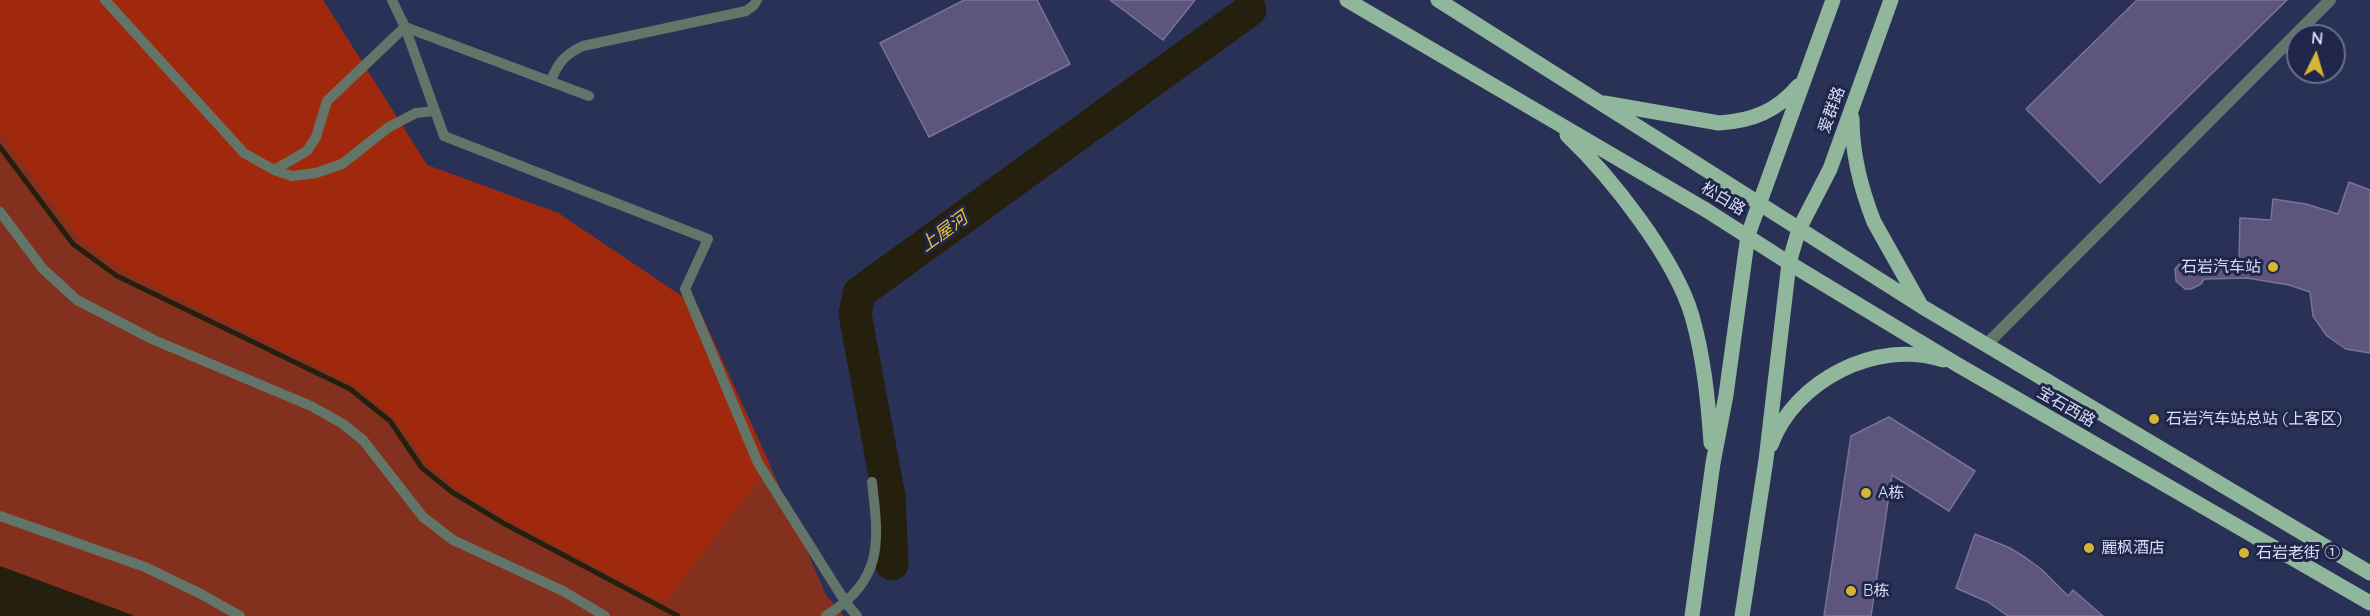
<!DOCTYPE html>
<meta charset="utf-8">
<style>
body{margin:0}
#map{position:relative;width:2370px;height:616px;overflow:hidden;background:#293156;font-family:Quicksand,sans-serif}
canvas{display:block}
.north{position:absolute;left:2286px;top:24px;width:60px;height:60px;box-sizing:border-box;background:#20264a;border:2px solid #696f8e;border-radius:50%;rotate:5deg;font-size:16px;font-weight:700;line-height:24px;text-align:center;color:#d6ddf4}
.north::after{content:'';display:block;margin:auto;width:21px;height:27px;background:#d6b534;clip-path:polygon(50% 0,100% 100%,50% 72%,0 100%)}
</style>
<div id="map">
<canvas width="2370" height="616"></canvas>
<div class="north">N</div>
</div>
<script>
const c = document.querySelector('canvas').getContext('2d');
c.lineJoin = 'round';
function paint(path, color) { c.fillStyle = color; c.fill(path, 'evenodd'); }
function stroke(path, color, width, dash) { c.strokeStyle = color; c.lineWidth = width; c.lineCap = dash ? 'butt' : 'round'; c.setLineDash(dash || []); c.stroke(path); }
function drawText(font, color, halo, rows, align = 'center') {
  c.font = font + ' Quicksand,"Noto Sans SC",sans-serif'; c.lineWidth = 6; c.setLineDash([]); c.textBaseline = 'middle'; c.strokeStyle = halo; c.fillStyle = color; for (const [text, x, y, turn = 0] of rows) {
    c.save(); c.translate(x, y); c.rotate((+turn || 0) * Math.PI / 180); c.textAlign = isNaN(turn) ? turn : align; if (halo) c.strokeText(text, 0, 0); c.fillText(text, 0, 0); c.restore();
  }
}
const green = new Path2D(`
 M0 0H323L427 165 558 213 698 307 770 465 826 595 844 616H0Z`);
const forest = new Path2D(`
 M0 0H323L427 165 558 213 698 307 770 465 665 603 507 520 455 487 428 465 396 420 354 385 121 270 81 240 0 133Z`);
const water = new Path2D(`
 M0 566 135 616H0Z`);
const stream = new Path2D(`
 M0 147 73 244 117 276 350 389 390 421 422 468 452 492 503 523 678 616`);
const river = new Path2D(`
 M892 564 889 497 855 314 859 293 1250 10`);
const building = new Path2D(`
 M964 0H1037L1070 64 929 137 880 43Z
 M1110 0H1195L1163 40Z
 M2137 0H2287L2100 183 2026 109Z
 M2349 182 2370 190V353L2346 349 2327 336 2313 316 2310 292 2289 285 2247 278 2204 279 2201 284 2191 289H2185L2176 281 2175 269 2183 260H2239L2240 218 2271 220 2273 199 2306 204 2338 214Z
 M1889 417 1975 471 1949 511 1892 475 1871 616H1824L1851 436Z
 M1975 534 2010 548 2026 558 2041 569 2068 596 2073 590 2103 616H2008L1988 602 1956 588Z`);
const service = new Path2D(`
 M105 0 244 153 274 170 292 176 316 173 342 164 389 127 416 113 434 111
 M392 0 405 27 589 96
 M551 81C557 64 565 54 583 46L746 11 754 5 757 0
 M274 170 307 151 316 137 327 101 405 27 444 136 708 239 685 289 758 463 846 603 857 616
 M0 212 43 269 77 300 154 340 311 406 343 424 363 440 423 517 453 540 563 591 605 616
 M0 516 145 567 201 594 240 616
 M826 616C884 579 879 543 872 482`);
const minor = new Path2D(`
 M1986 345 2330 0`);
const primary = new Path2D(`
 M1347 0 1706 210 1789 263 1958 365 2370 603
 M1438 0 1921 306 2370 573
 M1604 103 1719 123C1752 121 1777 111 1798 86
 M1852 118C1852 154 1861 189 1874 222L1920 304
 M1567 135C1611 177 1675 258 1692 316 1704 358 1708 400 1711 443
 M1771 445C1794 381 1877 338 1943 360
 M1692 616 1713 463 1726 395 1748 235 1833 0
 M1742 616 1766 460 1789 263 1799 229 1830 169 1891 0`);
const markers = [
 [2273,267,6,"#d6b534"],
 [2154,419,6,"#d6b534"],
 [1866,493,6,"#d6b534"],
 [2089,548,6,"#d6b534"],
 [2244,553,6,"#d6b534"],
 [1851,591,6,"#d6b534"]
];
const streetNames = [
 ["爱群路",1832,110,-70],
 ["松白路",1723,199,31],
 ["宝石西路",2066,407,30]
];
const poiNames = [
 ["石岩汽车站",2261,267,"right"],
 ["石岩汽车站总站 (上客区)",2166,419],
 ["A栋",1878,493],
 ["麗枫酒店",2101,548],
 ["石岩老街 ①",2256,553],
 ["B栋",1863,591]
];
const waterNames = [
 ["上屋河",944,232,-36]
];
paint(green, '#84301e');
paint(forest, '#a0290d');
paint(water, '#25200e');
stroke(stream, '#25200e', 5);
stroke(river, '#25200e', 33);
paint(building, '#5e557e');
stroke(building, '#7a719c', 1.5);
stroke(service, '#637568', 10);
stroke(minor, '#637568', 12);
stroke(primary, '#90b69b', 15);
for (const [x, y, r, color] of markers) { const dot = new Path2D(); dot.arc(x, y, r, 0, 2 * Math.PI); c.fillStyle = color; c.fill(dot); stroke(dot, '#20264a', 2); }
drawText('16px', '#d6ddf4', '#20264a', streetNames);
drawText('16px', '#d6ddf4', '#20264a', poiNames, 'left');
drawText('italic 18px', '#e4c037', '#20264a', waterNames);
</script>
